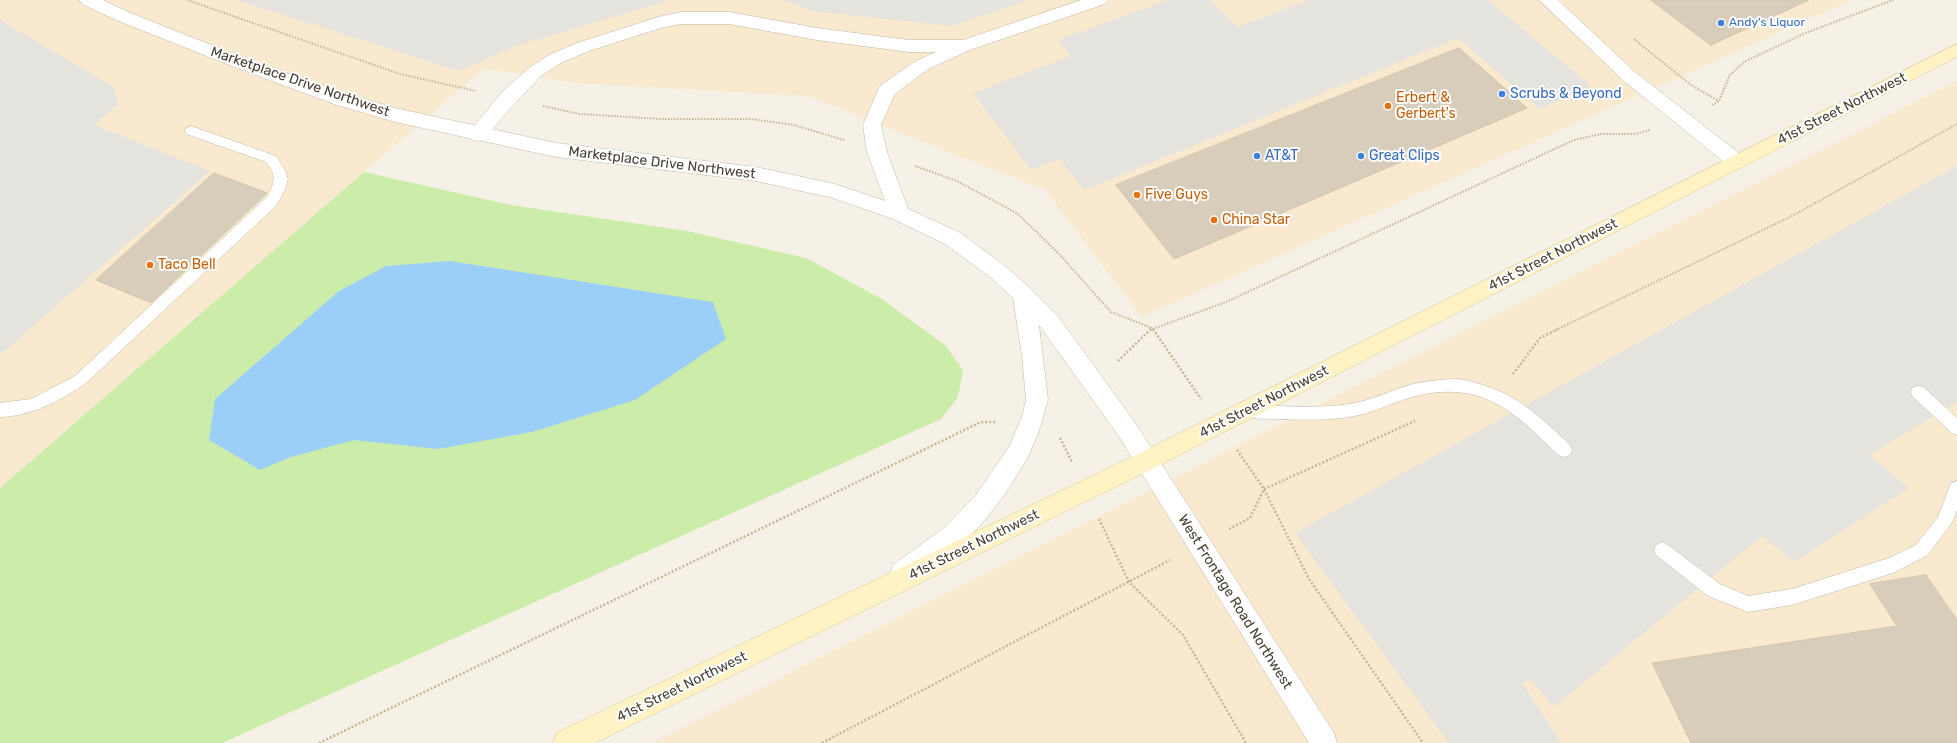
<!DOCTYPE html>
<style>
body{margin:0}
canvas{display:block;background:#f5f1e6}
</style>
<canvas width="1957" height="743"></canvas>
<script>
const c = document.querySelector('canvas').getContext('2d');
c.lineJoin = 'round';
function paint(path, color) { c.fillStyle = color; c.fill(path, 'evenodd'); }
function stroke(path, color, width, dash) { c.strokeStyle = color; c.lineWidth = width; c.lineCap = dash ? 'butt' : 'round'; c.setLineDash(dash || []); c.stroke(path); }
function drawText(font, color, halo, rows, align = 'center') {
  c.font = font + ' Rubik,sans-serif'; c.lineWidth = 4; c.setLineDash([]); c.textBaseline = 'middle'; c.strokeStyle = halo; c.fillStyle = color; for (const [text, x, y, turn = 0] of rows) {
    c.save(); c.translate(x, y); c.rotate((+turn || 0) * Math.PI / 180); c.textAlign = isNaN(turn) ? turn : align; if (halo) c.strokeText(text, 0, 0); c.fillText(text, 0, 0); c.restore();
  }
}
const commercial = new Path2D(`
 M0 0H1852L1142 317 1045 190 807 96 575 83 484 68 0 488Z
 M1957 81V743H652Z`);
const green = new Path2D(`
 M364 172 511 205 687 231 806 258 882 299 946 346 963 370 958 397 941 419 222 743H0V488Z`);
const parking = new Path2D(`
 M237 0H670L516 46 459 71Z
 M783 0H1030L952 26 812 11Z
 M1168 0H1211L1238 27 1309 0H1488L1591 86 1540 109 1458 38 1084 190 1060 159 1031 170 973 93 1071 56 1058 40Z
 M0 20 112 86 119 103 94 125 210 171 0 355Z
 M1957 166V402L1869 455 1909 488 1794 562 1762 536 1554 707 1531 680 1522 683 1561 743H1449L1295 533Z`);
const water = new Path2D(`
 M450 261 713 302 726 339 635 400 532 432 438 449 354 440 291 457 260 470 209 440 215 399 339 291 386 266Z`);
const building = new Path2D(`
 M1651 0H1809L1711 45Z
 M1459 48 1527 108 1174 259 1116 185Z
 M214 173 267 193 151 303 96 280Z
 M1926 575 1957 620V743H1691L1652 663 1897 626 1870 584Z`);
const pathFar1 = new Path2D(`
 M187 0 400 74 476 91
 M1634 39 1691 85 1719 101
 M1712 105 1719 101 1730 75 1744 62 1803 34 1893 0
 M543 106 580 114 662 119H751L794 125 844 140
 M915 166 957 181 1018 214 1060 255 1111 312 1152 328 1154 330
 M1150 330 1226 302 1574 140 1601 134H1635L1650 130
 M1556 330 1794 215 1957 124`);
const path = new Path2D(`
 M1153 329 1201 399
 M1118 361 1151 329
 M1513 374 1540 338 1558 329
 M1060 438 1072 462
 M1237 450 1264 489 1309 579 1423 743
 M1099 519 1129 582 1183 635 1246 743
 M1229 529 1250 518 1264 489 1415 421
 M319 743 981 422H997
 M822 743 1170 560`);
const service = new Path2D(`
 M191 126 276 156 285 170 288 179 285 189 277 205 85 384C59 401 32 416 0 417V403L31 399 75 376 267 197C275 184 277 174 266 162L186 134 185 131 186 128Z
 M1459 379C1509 388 1534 410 1570 445L1572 450 1570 455 1564 457 1558 455C1513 410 1480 379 1412 397 1391 403 1371 414 1349 417 1319 422 1276 419 1245 418L1240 416 1237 411 1240 406 1245 404C1276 406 1319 409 1349 404 1371 401 1391 390 1413 384 1428 381 1443 379 1459 379Z
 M1918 386 1923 387 1957 418V435L1952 433 1913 397 1910 392 1913 387Z
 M1957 481V510L1953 521 1928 555 1893 573 1792 605 1748 612 1708 596 1656 555 1654 550 1656 545 1662 542 1668 545 1720 584 1748 596 1792 589 1889 558 1916 545 1938 517 1951 483Z`);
const minor = new Path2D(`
 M1081 0H1108L1105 4 964 52H909L817 40 729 24H681L661 28 589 51 561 63 541 76 515 103 484 139 477 141 470 139 468 134 501 93 529 68 549 55 577 43 658 17 681 12H729L817 28 909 40H963Z
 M1539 0H1558L1636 73 1744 157 1747 162 1744 167 1737 169 1730 167 1624 81Z`);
const tertiary = new Path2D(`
 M79 0H103L128 12 249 60 348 94 395 108 556 143 756 167 835 184 885 201 867 152 863 125 878 90 881 85 916 61 958 42 964 40 970 42 973 46 970 50 928 69 895 94 881 125 887 152 908 209 959 232 1004 265 1030 288 1057 315 1134 421 1334 733 1337 743H1309L1118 435 1039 325 1048 400 1038 434 1027 459 1005 494 981 525 955 549 911 581 902 585 893 581 890 573 893 565 945 527 976 495 1010 445 1022 416 1026 400 1022 355 1013 298 990 277 945 244 893 219 833 198 756 181 556 157 395 122 334 104 237 68 116 20 82 4Z`);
const secondary = new Path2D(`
 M1957 44V57L1154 468 595 743H553L556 733 1138 454Z`);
const markers = [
 [1721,23,4,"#3f7fe0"],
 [1502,94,4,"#3f7fe0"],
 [1388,106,4,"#e8710a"],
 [1257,156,4,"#3f7fe0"],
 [1361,156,4,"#3f7fe0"],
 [1137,195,4,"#e8710a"],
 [1214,220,4,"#e8710a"],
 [150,265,4,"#e8710a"]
];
const farShopnames = [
 ["Andy's Liquor",1729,23]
];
const streetNames = [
 ["Marketplace Drive Northwest",300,82,19],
 ["41st Street Northwest",1842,109,-27],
 ["Marketplace Drive Northwest",662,163,7],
 ["41st Street Northwest",1553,255,-27],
 ["41st Street Northwest",1264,402,-27],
 ["41st Street Northwest",974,545,-26],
 ["West Frontage Road Northwest",1235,602,58],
 ["41st Street Northwest",682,687,-26]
];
const shopNames = [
 ["Scrubs & Beyond",1510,94],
 ["AT&T",1265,156],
 ["Great Clips",1369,156]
];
const foodNames = [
 ["Erbert &",1396,98],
 ["Gerbert's",1396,114],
 ["Five Guys",1145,195],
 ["China Star",1222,220],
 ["Taco Bell",158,265]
];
paint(commercial, '#f9e9cf');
paint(green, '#ccedaa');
paint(parking, '#e5e3de');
paint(water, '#9ccff8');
paint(building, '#d7cdba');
stroke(building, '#d3c5ac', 1);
stroke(service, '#c1b9a7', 1);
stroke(minor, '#c1b9a7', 1);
stroke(tertiary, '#c1b9a7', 1);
stroke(secondary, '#d9c891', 1);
stroke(pathFar1, '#c4b697', 2, [1.5, 1.5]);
stroke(path, '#c4b697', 2.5, [2, 2]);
paint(service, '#fff');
paint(minor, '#fff');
paint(tertiary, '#fff');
paint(secondary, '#fff3c5');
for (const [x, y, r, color] of markers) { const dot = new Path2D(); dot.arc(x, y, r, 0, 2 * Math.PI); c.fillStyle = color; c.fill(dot); stroke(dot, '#fff', 1.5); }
drawText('12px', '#366cbe', '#fff', farShopnames, 'left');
drawText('14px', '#484134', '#fff', streetNames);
drawText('14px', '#366cbe', '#fff', shopNames, 'left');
drawText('14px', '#c56008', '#fff', foodNames, 'left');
</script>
